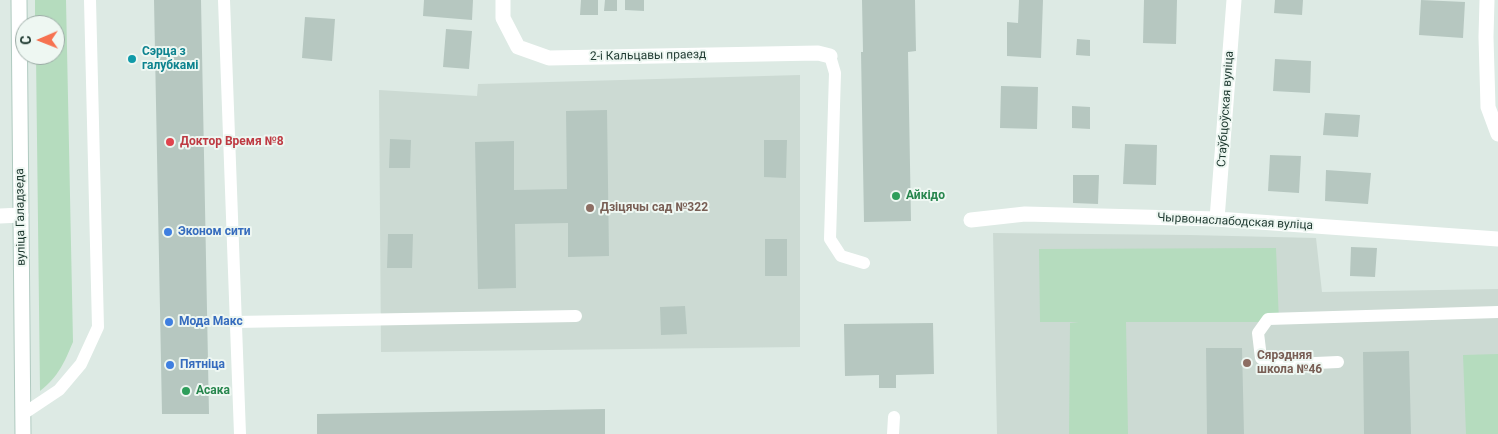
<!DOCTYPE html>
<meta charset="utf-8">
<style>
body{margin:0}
#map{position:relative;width:1498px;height:434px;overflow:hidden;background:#ddeae4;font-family:Roboto,sans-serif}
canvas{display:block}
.north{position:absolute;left:15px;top:15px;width:50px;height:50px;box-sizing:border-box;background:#eef7f2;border:1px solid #9baba5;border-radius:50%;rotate:269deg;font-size:14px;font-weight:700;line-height:20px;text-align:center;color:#1f3a31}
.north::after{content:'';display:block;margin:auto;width:18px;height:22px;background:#f67250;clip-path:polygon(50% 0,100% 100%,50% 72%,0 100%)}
</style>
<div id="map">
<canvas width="1498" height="434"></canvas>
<div class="north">С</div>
</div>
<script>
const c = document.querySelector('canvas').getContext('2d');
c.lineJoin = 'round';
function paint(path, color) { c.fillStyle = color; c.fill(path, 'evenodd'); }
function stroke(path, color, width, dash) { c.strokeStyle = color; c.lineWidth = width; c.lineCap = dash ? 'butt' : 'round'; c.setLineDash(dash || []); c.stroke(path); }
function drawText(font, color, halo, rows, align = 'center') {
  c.font = font + ' Roboto,sans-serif'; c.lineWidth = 4; c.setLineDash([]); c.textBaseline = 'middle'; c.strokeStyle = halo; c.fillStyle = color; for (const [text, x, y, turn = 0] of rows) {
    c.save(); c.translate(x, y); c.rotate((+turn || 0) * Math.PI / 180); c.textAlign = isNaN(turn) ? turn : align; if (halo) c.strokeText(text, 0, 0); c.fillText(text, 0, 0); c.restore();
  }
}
const built = new Path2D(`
 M800 75V347L381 352 379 90 477 96 478 84Z
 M993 233 1190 235 1316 238 1322 292 1498 289V434H997Z`);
const green = new Path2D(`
 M35 0H66L73 342C64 363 59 376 40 391L36 55H55V25H35Z
 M1276 248 1279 322H1126L1128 434H1069L1070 323 1079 322H1040L1039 249Z
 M1498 354V434H1466L1463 355Z`);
const building = new Path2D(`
 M154 0H201L209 414H162Z
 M424 0H473L472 20 423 16Z
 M581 0H598V15H580Z
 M605 0H617V11H604Z
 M625 0H644V11L625 10Z
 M862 0H915L916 51 908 52 911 221 864 222 861 52H863Z
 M1019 0H1043L1041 58 1007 56V22L1018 23Z
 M1144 0H1177L1176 44 1143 43Z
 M1275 0H1303L1302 15 1274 13Z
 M1421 0 1465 2 1463 38 1419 35Z
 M305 17 335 19 332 61 302 58Z
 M446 29 472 31 469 69 443 67Z
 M1077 39 1090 40V56L1076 55Z
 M1275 59 1311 61 1310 93 1273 91Z
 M1001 86 1038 87 1037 129 1000 128Z
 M1072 106 1090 107V129L1072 128Z
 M607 110 609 256 568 257V223L515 224 516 288 478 289 475 142 514 141V190L567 189 566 111Z
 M1325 113 1360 115 1358 137 1323 135Z
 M390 139 411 140 410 168H389Z
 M764 140H787L786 178 764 177Z
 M1125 144 1157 145 1156 185 1123 184Z
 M1270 155 1301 156 1299 193 1268 191Z
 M1326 170 1371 173 1368 204 1325 201Z
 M1073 175H1099L1098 204 1073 203Z
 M388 234H413L412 268H387Z
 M765 239H787V276H765Z
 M1351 247 1377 248 1375 277 1350 276Z
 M685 306 687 334 661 335 660 307Z
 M933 323 934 374 896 375V388H879V375L845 376 844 324Z
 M1206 348H1242L1244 434H1207Z
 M1409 351 1411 434H1364L1363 352Z
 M605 409V434H317V414Z`);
const lane = new Path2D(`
 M224 0 240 434
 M830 56 835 73 830 239 841 256 864 263
 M235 322 576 316
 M1338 362 1271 365 1261 358 1258 333 1268 319 1498 312
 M23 414 59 390 81 364 98 327 90 0
 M893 434 894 417`);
const street = new Path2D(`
 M503 0V18L518 47 549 58 818 53 830 56
 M1487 0 1486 37 1488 107 1498 134
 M0 216 21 215
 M1217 219 1234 0
 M971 220 1025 214 1217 219 1498 239`);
const secondary = new Path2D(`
 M19 0 23 434`);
const markers = [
 [132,59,5,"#0f9aa8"],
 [170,142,5,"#e0444e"],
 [896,196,5,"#2e9e5b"],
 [590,208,5,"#8d6e63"],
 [168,232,5,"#3f7fe0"],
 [169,322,5,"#3f7fe0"],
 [1247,363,5,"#8d6e63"],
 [170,365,5,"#3f7fe0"],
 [186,391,5,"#2e9e5b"]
];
const cultureNames = [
 ["Сэрца з",142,52],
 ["галубкамі",142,66]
];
const streetNames = [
 ["2-і Кальцавы праезд",648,56,-1],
 ["Стаўбцоўская вуліца",1226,109,-86],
 ["вуліца Галадзеда",21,217,-91],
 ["Чырвонаслабодская вуліца",1235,222,3]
];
const healthNames = [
 ["Доктор Время №8",180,142]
];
const leisureNames = [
 ["Айкідо",906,196],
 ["Асака",196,391]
];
const educationNames = [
 ["Дзіцячы сад №322",600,208],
 ["Сярэдняя",1257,356],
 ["школа №46",1257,370]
];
const shopNames = [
 ["Эконом сити",178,232],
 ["Мода Макс",179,322],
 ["Пятніца",180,365]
];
paint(built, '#ccdad3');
paint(green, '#b5dcbe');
paint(building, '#b6c7c0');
stroke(secondary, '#b0cac0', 17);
stroke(lane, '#fff', 12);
stroke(street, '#fff', 15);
stroke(secondary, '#fff', 15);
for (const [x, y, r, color] of markers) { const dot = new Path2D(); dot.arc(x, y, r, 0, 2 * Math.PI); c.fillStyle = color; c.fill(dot); stroke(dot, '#eef7f2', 2); }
drawText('bold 12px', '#0d838f', '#eef7f2', cultureNames, 'left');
drawText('12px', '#1f3a31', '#eef7f2', streetNames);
drawText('bold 12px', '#be3a42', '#eef7f2', healthNames, 'left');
drawText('bold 12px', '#27864d', '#eef7f2', leisureNames, 'left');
drawText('bold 12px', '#785e54', '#eef7f2', educationNames, 'left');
drawText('bold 12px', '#366cbe', '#eef7f2', shopNames, 'left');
</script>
